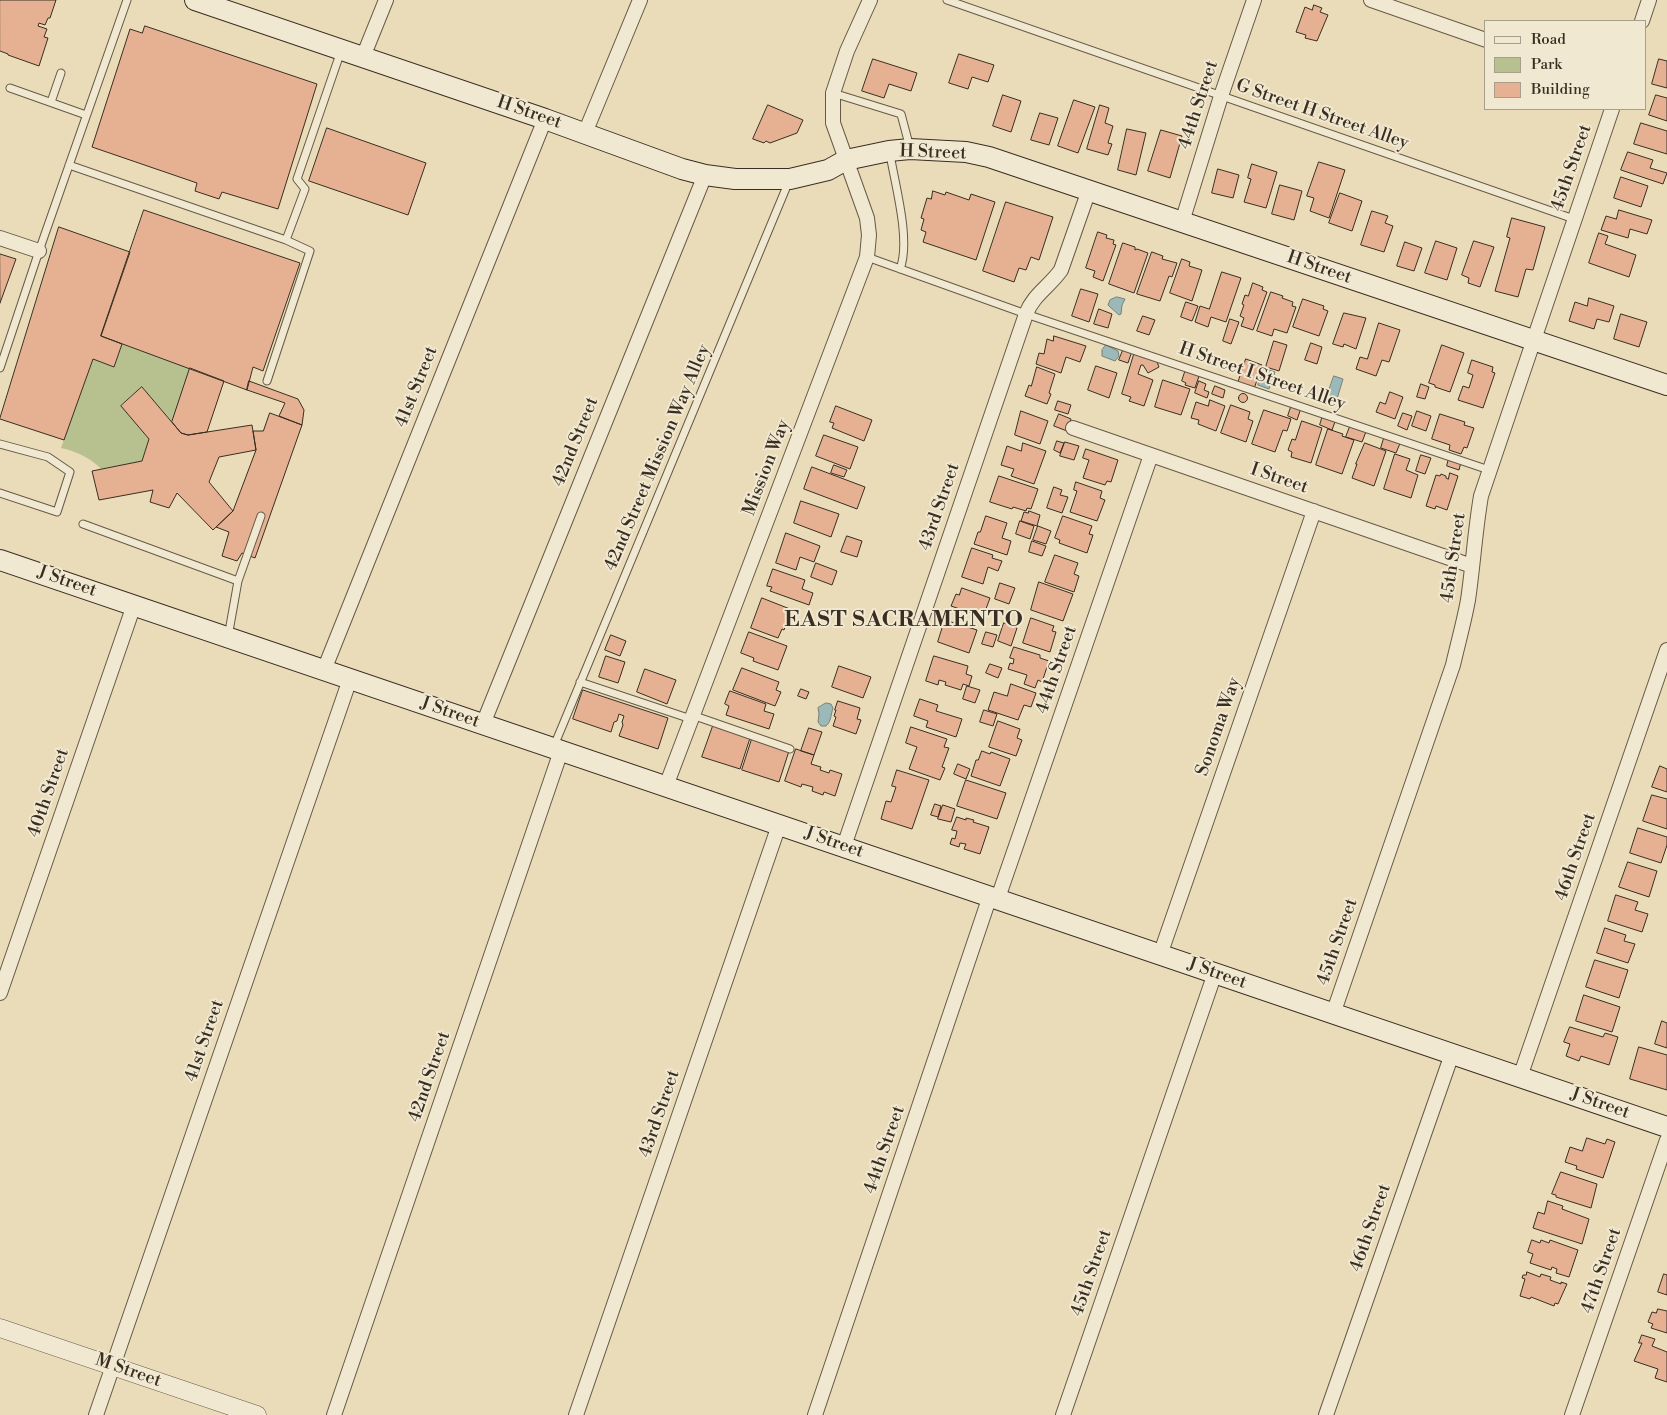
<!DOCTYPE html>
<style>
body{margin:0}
#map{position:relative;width:1667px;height:1415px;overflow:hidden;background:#eadcb9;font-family:"Libre Bodoni",serif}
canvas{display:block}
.legend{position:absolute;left:1484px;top:20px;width:162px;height:90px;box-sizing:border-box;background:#f1e8d2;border:1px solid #a79e8b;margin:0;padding:6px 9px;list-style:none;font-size:15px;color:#392e21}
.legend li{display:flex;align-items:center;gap:10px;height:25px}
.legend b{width:25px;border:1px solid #a79e8b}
</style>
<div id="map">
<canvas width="1667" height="1415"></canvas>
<ul class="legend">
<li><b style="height:6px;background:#f1e8d2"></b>Road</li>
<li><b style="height:14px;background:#b7c08f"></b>Park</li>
<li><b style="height:14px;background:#e5b192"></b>Building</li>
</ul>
</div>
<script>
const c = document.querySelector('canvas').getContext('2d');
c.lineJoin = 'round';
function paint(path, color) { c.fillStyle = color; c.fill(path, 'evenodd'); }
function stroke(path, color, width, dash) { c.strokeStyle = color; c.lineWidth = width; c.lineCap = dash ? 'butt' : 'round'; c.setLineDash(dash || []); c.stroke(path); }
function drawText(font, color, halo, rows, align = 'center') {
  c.font = font + ' "Libre Bodoni",serif'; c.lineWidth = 4; c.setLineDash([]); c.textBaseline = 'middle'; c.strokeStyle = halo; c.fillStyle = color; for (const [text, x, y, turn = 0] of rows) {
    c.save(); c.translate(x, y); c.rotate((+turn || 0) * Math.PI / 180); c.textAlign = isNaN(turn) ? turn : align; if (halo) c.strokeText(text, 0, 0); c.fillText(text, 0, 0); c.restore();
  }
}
const green = new Path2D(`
 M122 344 190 368 172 422 142 387 121 405 149 439 142 461 101 469C91 458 75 451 61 448L93 359 114 367Z`);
const water = new Path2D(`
 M1117 297 1125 299 1122 305 1121 314 1119 315 1108 305 1110 300Z
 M1106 345 1118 351 1119 356 1115 361 1102 356V350Z
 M1264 368 1275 372 1269 389 1258 385Z
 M1334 376 1343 379 1337 399 1327 396Z
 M826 703 831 704 833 708C831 714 831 722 826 726H821L818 722 819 714 818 708Z`);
const building = new Path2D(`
 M0 0H56L50 18H48L45 25 39 23 38 26 47 29 44 37 48 38 39 66 8 55V54L0 51Z
 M1314 5 1322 8 1320 12 1328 15 1317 41 1305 38 1306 35 1296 32 1305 7 1312 10Z
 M145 26 317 84 278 209 222 192 219 199 195 191 197 183 92 147 130 29 142 33Z
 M959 54 994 65 988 82 972 77 968 89 949 83Z
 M873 59 917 73 911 91 889 84 884 98 862 91Z
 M1659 59 1667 61V88L1652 84Z
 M1003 95 1021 101 1011 132 993 126Z
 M1656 95 1667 98V121L1649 115Z
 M1074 100 1095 107 1078 153 1058 146Z
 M768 105 803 120 797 133 770 143 766 141 764 143 753 139Z
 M1100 105 1109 108 1105 123 1113 126 1108 143 1112 144 1108 155 1087 149Z
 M1040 113 1058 118 1049 145 1031 140Z
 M1641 123 1667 131V154L1634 144Z
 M327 128 426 163 408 215 309 181Z
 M1127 129 1146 133 1136 175 1118 170Z
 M1161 130 1182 136 1170 178 1148 171Z
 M1628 152 1653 160 1650 168 1667 173 1663 184 1621 170Z
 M1319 162 1345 170 1329 218 1310 211 1314 198 1307 196Z
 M1252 164 1277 172 1266 208 1244 202 1251 179 1248 178Z
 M1218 169 1239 175 1233 198 1212 193Z
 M1621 177 1648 186 1641 207 1614 198Z
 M1280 185 1302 191 1294 220 1272 214Z
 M933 191 945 195 946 192 969 200 971 194 995 202 976 260 923 242 926 232 921 230 924 219 921 218 927 198 931 199Z
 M1340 193 1362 201 1352 231 1329 223Z
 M1006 202 1053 217 1039 260 1031 257 1026 270 1019 268 1014 282 983 271Z
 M144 210 300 263 263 371 253 367 247 390 101 336Z
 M1619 210 1652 220 1647 234 1630 229 1628 238 1601 230 1606 216 1616 219Z
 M1372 211 1388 216 1385 223 1393 226 1384 252 1361 245Z
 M1512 218 1545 227 1533 270 1526 269 1518 297 1495 291 1510 238 1507 237Z
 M59 227 130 252 101 336 122 344 114 367 93 359 64 440 0 419Z
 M1098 232 1107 235 1106 238 1114 240 1113 244 1116 245 1103 281 1093 277 1095 271 1086 268Z
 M1599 233 1608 236 1605 244 1636 255 1629 277 1589 263Z
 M1436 241 1457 248 1447 280 1425 273Z
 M1474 241 1494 247 1480 287 1468 283 1469 278 1462 275Z
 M1405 242 1422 248 1414 271 1397 266Z
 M1123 243 1135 247V250L1137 249 1148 253 1134 293 1109 284Z
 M1152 252 1163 256 1162 259 1177 263 1172 277 1169 276 1160 301 1137 294Z
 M0 254 16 259 0 303Z
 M1182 259 1190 262 1189 266 1202 270 1192 301 1170 293Z
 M1222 272 1241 278 1226 322 1211 317 1208 327 1195 322 1200 306 1209 309Z
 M1253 283 1263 287 1262 290 1267 292 1253 330 1241 326 1244 318 1240 316 1244 305 1242 304 1245 295 1248 296Z
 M1081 289 1098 294 1089 322 1072 316Z
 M1271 292 1283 296 1282 298 1293 302 1292 306 1296 307 1287 333 1274 329 1272 336 1257 331Z
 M1589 298 1614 306 1609 322 1597 319 1594 329 1569 321 1575 302 1587 306Z
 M1303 299 1324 306 1323 309 1328 311 1319 336 1293 327Z
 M1186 302 1198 306 1192 321 1181 317Z
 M1099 309 1112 314 1108 328 1094 324Z
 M1344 313 1366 318 1356 349 1344 344 1343 347 1333 344Z
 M1621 314 1647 322 1639 347 1614 339Z
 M1143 316 1155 320 1149 335 1137 331Z
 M1230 319 1239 322 1231 344 1223 341Z
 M1379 323 1400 330 1389 362 1382 360 1376 376 1356 369 1360 357 1367 359Z
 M1054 336 1086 346 1080 362 1066 357 1061 373 1036 364 1039 353 1044 354 1047 339 1053 341Z
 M1274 341 1287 345 1279 371 1266 367Z
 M1311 343 1322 347 1317 364 1305 360Z
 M1442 345 1464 353 1450 392 1435 387V385L1429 383Z
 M1124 348 1132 351 1128 363 1119 360Z
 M1136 348 1159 356 1157 362 1159 367 1148 373 1143 365H1141L1138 374 1153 380 1144 406 1129 401 1131 397 1122 394Z
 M1246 359 1262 365 1254 389 1238 383Z
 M1472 360 1493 367 1492 372 1495 373 1483 408 1458 400 1463 386 1469 388 1473 375 1468 373Z
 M1096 366 1117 373 1109 398 1088 390Z
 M1037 367 1055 374 1049 393 1051 394 1047 404 1025 396 1029 385 1031 386Z
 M190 368 224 381 207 432 188 435 181 433 172 422Z
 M1186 369 1200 373 1195 388 1185 385 1186 383 1182 381Z
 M1163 380 1190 389 1181 415 1155 407Z
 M249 381 298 399 304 410 302 425 279 416 285 403 247 390Z
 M1199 381 1206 384 1204 390 1209 392 1207 398 1195 393Z
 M1421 384 1429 387 1425 399 1417 397Z
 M1215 386 1225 390 1223 398 1212 394Z
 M142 387 181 433 188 435 252 425 256 450 219 457 209 482 233 511 213 530 177 493 169 508 150 502 153 490 99 500 92 471 142 461 149 439 121 406Z
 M1390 392 1403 397 1395 419 1376 412 1380 402 1385 404Z
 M1238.5 398a4.5 4.5 0 1 1 9 0a4.5 4.5 0 1 1-9 0Z
 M1210 400 1225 406 1216 431 1198 424 1199 420 1191 418 1196 402 1208 406Z
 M1058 401 1071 405 1068 414 1055 410Z
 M1292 404 1301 408 1297 420 1288 416Z
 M1231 405 1250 412 1248 419 1253 421 1246 442 1221 433Z
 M836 406 872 420 864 441 832 428 834 423 830 422Z
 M1264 410 1291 419 1287 431 1283 430 1275 452 1252 444Z
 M1021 411 1048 421 1040 444 1015 435Z
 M1417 411 1431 416 1426 431 1412 426Z
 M270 413 302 425 255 558 242 553 237 561 222 556 229 532 216 527 233 511 256 450 253 431H263Z
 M1403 413 1412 416 1407 430 1398 426Z
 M1059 414 1071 419 1067 431 1054 426Z
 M1440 414 1465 422 1464 425 1474 428 1467 448 1464 447 1461 454 1449 450 1450 445 1432 439Z
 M1323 415 1336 419 1332 430 1320 425Z
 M1302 421 1322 428 1311 463 1291 457 1292 452 1288 450 1292 439 1295 440Z
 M1351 424 1367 429 1362 442 1346 437Z
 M1328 429 1343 434 1342 436 1354 440 1342 474 1316 465Z
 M824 435 858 447 850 469 816 456Z
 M1385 435 1401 441 1396 453 1381 448Z
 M1057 441 1064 443 1060 453 1054 450Z
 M1065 442 1079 446 1074 460 1060 456Z
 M1023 443 1046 451 1034 484 1011 476 1014 469 1001 465 1007 446 1021 451Z
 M1365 443 1386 451 1374 486 1352 478 1357 464H1356Z
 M1086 449 1118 460 1111 482 1107 481 1105 485 1083 478 1089 460 1083 458Z
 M1395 454 1410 459 1406 470 1418 475 1411 498 1384 489Z
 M1421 455 1431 458 1425 474 1416 471Z
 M1449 458 1461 462 1459 470 1447 466Z
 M834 465 847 470 844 477 831 473Z
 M812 467 865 487 857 509 804 489Z
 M1450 473 1458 476 1447 510 1436 506 1435 509 1426 506 1436 475 1440 476 1441 474 1446 476V478L1448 479Z
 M999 476 1038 489 1031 509 1027 508 1026 511 1013 507 1012 509 990 502Z
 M1076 482 1102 491 1100 498 1105 500 1097 521 1070 512 1077 491 1074 490Z
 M1054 487 1062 490 1060 495 1068 497 1062 513 1047 508Z
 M801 501 839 514 831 537 794 523Z
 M1029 511 1040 515 1037 526 1021 521 1024 512 1028 513Z
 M986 516 1007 523 1002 538 1011 541 1007 555 974 544 978 532H980Z
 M1063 516 1092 526 1089 534 1093 535 1087 553 1059 543 1060 540 1055 538Z
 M1020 521 1034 526 1030 539 1016 534Z
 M1038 526 1051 531 1046 544 1033 540Z
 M786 533 820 546 814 562 800 557 796 570 776 563Z
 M847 536 862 541 857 557 841 552Z
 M1032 541 1046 546 1042 556 1029 552Z
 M972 548 993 555 992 558 1002 561 998 571 988 567 983 584 962 577Z
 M1055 555 1078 563 1074 574 1079 576 1074 592 1045 582Z
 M816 563 837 571 832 585 811 577Z
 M773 569 805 580 802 589 813 593 809 605 770 591 772 587 767 586Z
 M1039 582 1073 594 1063 621 1031 610Z
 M1000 583 1015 588 1009 604 995 599Z
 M962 588 990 598 983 617 951 606 956 594 959 595Z
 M762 598 790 609 787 616H789L784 630 782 629 778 638 751 628Z
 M1031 618 1054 626 1052 631 1056 632 1050 652 1023 643Z
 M945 620 977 630 969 653 938 642Z
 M1004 623 1017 628 1011 646 998 641Z
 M749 632 787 646 778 670 753 661 754 658 741 653Z
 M986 632 997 635 993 647 982 644Z
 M611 635 626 641 620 656 605 650Z
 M1014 647 1040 655V658L1049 661 1042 682 1038 680 1035 688 1024 684 1027 675 1008 669 1010 663 1013 664 1014 659 1010 658Z
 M606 656 625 662 618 683 599 677Z
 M934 656 968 666 966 674 972 676 969 686 963 684 961 690 945 685 946 682 939 680 938 685 926 681Z
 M990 664 1002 668 998 678 986 673Z
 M839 666 871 677 863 698 832 687Z
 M742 668 779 682 776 690 781 692 775 706 733 690Z
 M645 669 676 680 667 704 637 692Z
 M1011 684 1036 693 1031 707 1024 705 1018 720 988 710 994 692 1007 696Z
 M967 686 980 690 975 703 963 699Z
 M801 689 809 692 806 699 798 696Z
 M583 690 668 718 658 749 619 736 623 725 622 722 624 716 619 714 617 721 614 722 611 732 573 719Z
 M730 691 766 704 764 711 774 714 769 729 726 715 729 706 725 704Z
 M920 699 938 705 936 711 962 719 956 737 926 727 928 721 914 716Z
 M838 701 860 708 857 719 861 720 856 734 833 726 836 717 834 716 836 710H835Z
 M984 710 997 714 993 726 980 722Z
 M998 721 1020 729 1017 738 1022 740 1016 756 989 747Z
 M713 726 750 738 740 769 702 757Z
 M911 727 947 739 944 747 949 748 942 767 945 768 940 780 909 769 917 747 906 743Z
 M809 728 822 732 814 755 801 751Z
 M752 739 789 751 779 782 742 770Z
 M796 749 814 755 811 764 821 767 820 770 829 773 830 770 842 774 835 796 824 792 823 795 812 791 813 787 802 784 801 787 785 781Z
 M982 751 990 754 991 752 1010 759 1000 786 971 776 976 760H978Z
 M958 764 970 769 966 779 954 774Z
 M1660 766 1667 769V792L1652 787Z
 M897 770 929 780 912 829 881 819 886 801 891 802 896 787 892 786Z
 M966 780 1006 793 997 819 957 806Z
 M1652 795 1667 799V829L1643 821Z
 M935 804 941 806 938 817 931 815Z
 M943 805 955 809 951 822 938 819Z
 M957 817 966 820V818L974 820 973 822 989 827 980 854 964 849 966 844 960 843 959 847 950 844 952 838 955 839 957 831 952 830Z
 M1638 828 1667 837V845L1661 863 1630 853Z
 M1628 862 1657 871 1649 897 1619 887Z
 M1616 895 1638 902 1635 910 1648 914 1642 932 1608 921Z
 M1605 928 1626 935 1624 941 1635 944 1628 963 1597 953Z
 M1595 960 1628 970 1619 998 1586 987Z
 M1584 995 1620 1007 1612 1032 1576 1021Z
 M1662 1021 1667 1023V1048L1655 1044Z
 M1570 1027 1603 1037 1605 1033 1618 1037 1609 1065 1581 1056 1579 1061 1566 1056 1570 1044 1564 1042Z
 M1639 1047 1667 1055V1090L1630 1079Z
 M1587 1138 1605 1144 1607 1139 1615 1142 1603 1178 1576 1169 1577 1166 1565 1162 1570 1147 1582 1151Z
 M1561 1172 1597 1184 1591 1208 1556 1197V1195L1552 1194Z
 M1548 1201 1563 1206 1562 1209 1589 1219 1582 1244 1533 1228 1538 1212 1544 1214Z
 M1532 1240 1540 1243 1541 1240 1549 1243 1550 1240 1578 1250 1569 1277 1556 1273 1557 1269 1552 1267 1551 1270 1530 1263 1533 1254 1528 1252Z
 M1527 1272 1540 1277 1541 1274 1551 1277 1550 1280 1561 1284V1282L1567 1284 1558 1304 1555 1303 1554 1306 1531 1297 1530 1299 1520 1296 1525 1279 1522 1278 1523 1275H1526Z
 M1664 1274 1667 1275V1295L1658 1292Z
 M1658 1309 1667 1311V1333L1651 1328 1653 1324 1648 1322 1652 1312 1656 1313Z
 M1642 1335 1655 1339 1652 1346 1667 1352V1382L1655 1378 1658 1369 1634 1361 1642 1343H1639Z`);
const service = new Path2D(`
 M947 0 1574 219
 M10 88 86 115
 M833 93 901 114 910 148
 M51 102 61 73
 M890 154C895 185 911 240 900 269
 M69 165 286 240 305 189 297 179 341 51
 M867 257 1026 314 1489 470
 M0 368 39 251 127 0
 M267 381 310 251 286 240
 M0 444 48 457 70 472 57 512 0 493
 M83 524 238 581 228 637
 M238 581 261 516
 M580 682 691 719
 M692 715 790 749
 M554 746 789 181`);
const minor = new Path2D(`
 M1371 0 1486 40
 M1642 21 1649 0
 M363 57 386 0
 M585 133 640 0
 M1182 222 1221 96 1254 0
 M0 238 39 251
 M1073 428 1472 566
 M324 670 545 119
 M483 724 705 175
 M666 786 867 257 869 235 867 218 833 123V93L847 51 870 0
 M844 846 1026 314C1033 295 1050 286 1061 270L1089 190
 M998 898 1151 455
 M1160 955 1314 511
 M0 993 134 605
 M1333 1014 1453 665C1458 643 1464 622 1468 600 1473 566 1475 531 1481 496L1612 109
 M1520 1077 1667 650
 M96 1415 350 679
 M334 1415 561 751
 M576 1415 779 825
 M815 1415 990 896
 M1063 1415 1215 973
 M1326 1415 1452 1054
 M1572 1415 1667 1140`);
const tertiary = new Path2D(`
 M0 1328 257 1415`);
const secondary = new Path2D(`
 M195 0 545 119 682 169 705 175 735 179H790L828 170 846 160 889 151 910 149 966 152 989 157 1667 385
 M0 560 1667 1127`);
const streetNames = [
 ["44th Street",1199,105,-72],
 ["H Street",529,113,19],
 ["G Street H Street Alley",1322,115,19],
 ["H Street",933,153,2],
 ["45th Street",1572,168,-71],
 ["H Street",1319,268,19],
 ["H Street I Street Alley",1262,377,19],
 ["41st Street",417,387,-68],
 ["42nd Street",576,442,-68],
 ["42nd Street Mission Way Alley",658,458,-67],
 ["Mission Way",767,468,-69],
 ["I Street",1279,479,19],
 ["43rd Street",940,507,-71],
 ["45th Street",1454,558,-82],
 ["J Street",67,582,19],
 ["44th Street",1057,670,-71],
 ["J Street",450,713,19],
 ["Sonoma Way",1219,727,-71],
 ["40th Street",49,793,-71],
 ["J Street",834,843,19],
 ["46th Street",1576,857,-71],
 ["45th Street",1338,942,-71],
 ["J Street",1217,974,19],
 ["41st Street",205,1041,-71],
 ["42nd Street",430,1077,-71],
 ["J Street",1600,1104,19],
 ["43rd Street",660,1114,-71],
 ["44th Street",885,1150,-71],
 ["46th Street",1371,1228,-71],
 ["47th Street",1602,1271,-71],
 ["45th Street",1092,1273,-71],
 ["M Street",128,1371,19]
];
const districtNames = [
 ["EAST SACRAMENTO",904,621]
];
paint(green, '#b7c08f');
paint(water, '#9cb9b9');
stroke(water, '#74817c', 1);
paint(building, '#e5b192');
stroke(building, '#392e21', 1);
stroke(service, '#655a47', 9);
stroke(minor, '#655a47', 16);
stroke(tertiary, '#655a47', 19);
stroke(secondary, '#392e21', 22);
stroke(service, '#f1e8d2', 7);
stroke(minor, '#f1e8d2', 14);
stroke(tertiary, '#f1e8d2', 18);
stroke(secondary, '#f1e8d2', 20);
drawText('18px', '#392e21', '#f1e8d2', streetNames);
c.letterSpacing = '1px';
drawText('bold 22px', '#392e21', '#f1e8d2', districtNames);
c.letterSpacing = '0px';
</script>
